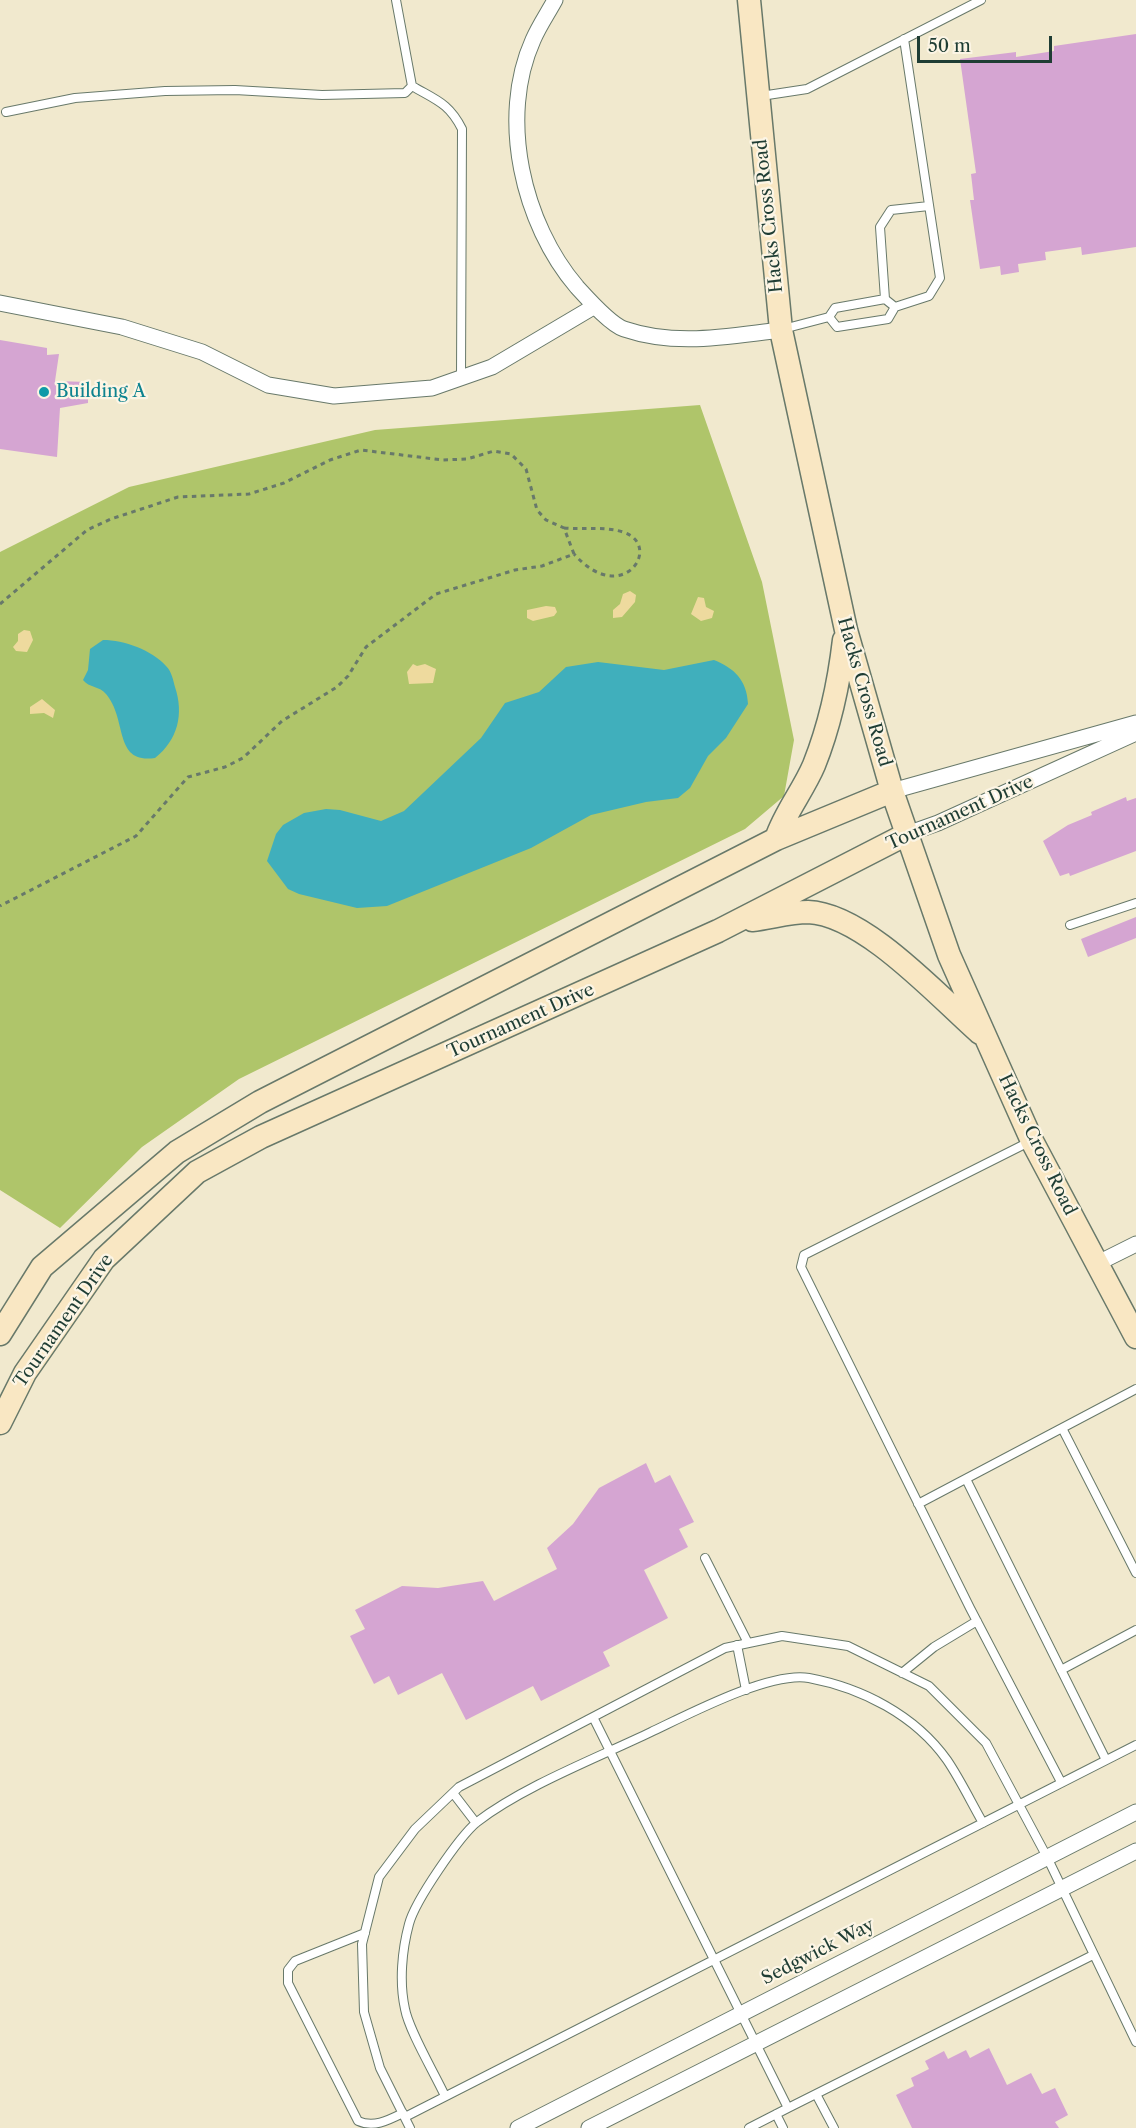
<!DOCTYPE html>
<style>
body{margin:0}
#map{position:relative;width:1136px;height:2128px;overflow:hidden;background:#f1e9ce;font-family:"Libre Caslon Text",serif}
canvas{display:block}
.scale{position:absolute;left:917px;top:36px;width:135px;height:27px;box-sizing:border-box;border:3px solid #1f3d34;border-top:0;padding-left:8px;font-size:18px;line-height:21px;white-space:nowrap;color:#1f3d34;-webkit-text-stroke:4px #fcf5e5;paint-order:stroke}
</style>
<div id="map">
<canvas width="1136" height="2128"></canvas>
<div class="scale">50 m</div>
</div>
<script>
const c = document.querySelector('canvas').getContext('2d');
c.lineJoin = 'round';
function paint(path, color) { c.fillStyle = color; c.fill(path, 'evenodd'); }
function stroke(path, color, width, dash) { c.strokeStyle = color; c.lineWidth = width; c.lineCap = dash ? 'butt' : 'round'; c.setLineDash(dash || []); c.stroke(path); }
function drawText(font, color, halo, rows, align = 'center') {
  c.font = font + ' "Libre Caslon Text",serif'; c.lineWidth = 4.5; c.setLineDash([]); c.textBaseline = 'middle'; c.strokeStyle = halo; c.fillStyle = color; for (const [text, x, y, turn = 0] of rows) {
    c.save(); c.translate(x, y); c.rotate((+turn || 0) * Math.PI / 180); c.textAlign = isNaN(turn) ? turn : align; if (halo) c.strokeText(text, 0, 0); c.fillText(text, 0, 0); c.restore();
  }
}
const green = new Path2D(`
 M700 405 762 582 794 740 784 796 745 829 239 1079 142 1147 60 1228 0 1190V552L129 487 375 430Z`);
const sand = new Path2D(`
 M630 591 636 595 635 602 622 617 613 618V610L620 604 623 594Z
 M698 597 704 598 706 607 714 611 712 618 701 621 691 614Z
 M546 606 555 607 557 612 554 616 533 621 527 618V610Z
 M24 630 30 631 33 640 27 652 16 651 13 647 18 641V634Z
 M413 664 417 666 425 664 436 669 433 683 409 684 407 672Z
 M42 699 55 710 53 718 44 713 30 714V707Z`);
const water = new Path2D(`
 M103 640C124 640 152 650 166 666 172 672 173 680 175 687 184 714 178 740 155 758 113 764 128 720 106 694 100 686 89 688 83 680L88 670 90 649Z
 M714 660C734 668 747 680 748 704L726 738 708 756 690 788 678 798 646 802 591 815 531 848 387 906 357 908 299 894 288 889 267 861 276 834 283 825 304 813 326 809 340 810 381 821 404 811 481 738 505 703 539 692 566 667 598 662 664 670Z`);
const building = new Path2D(`
 M1136 34V247L1082 255 1081 247 1045 252 1046 260 1018 264 1019 272 1001 275 1000 266 980 269 970 200H974L971 174 976 173 960 59 1016 52V57L1054 51V46Z
 M0 340 47 348V355L59 354 55 381 88 382V403L60 408 57 457 0 449Z
 M1126 797 1127 801 1136 798V851L1070 876 1069 873 1060 876 1043 841 1068 825 1092 815 1091 812Z
 M1136 917V938L1088 957 1081 939Z
 M646 1463 655 1483 670 1475 694 1522 679 1529 688 1547 644 1570 668 1618 603 1652 610 1666 541 1701 533 1686 466 1720 442 1673 398 1695 389 1676 374 1684 350 1636 365 1629 355 1610 402 1586 438 1588 483 1581 494 1601 557 1569 547 1548 573 1524 599 1488Z
 M989 2048 1007 2085 1031 2073 1042 2094 1055 2088 1068 2115 1055 2122 1059 2128H912L896 2095 914 2086 911 2078 929 2069 925 2061 944 2051 948 2059 966 2050 970 2058Z`);
const path = new Path2D(`
 M564 528C584 530 604 526 623 532 664 545 623 609 574 554
 M0 604 87 530 111 519 178 497 249 494 284 483 330 460 361 450 443 460 467 459 494 451 511 454 526 469 537 510 546 520 564 528 574 554 542 566 515 570 436 594 366 647 348 676 337 687 282 721 243 758 225 767 188 777 136 836 0 906`);
const lane = new Path2D(`
 M412 86C436 100 449 103 462 129L461 377
 M761 96 807 89 981 0
 M6 112 75 98 165 91 235 90 322 95 405 93 412 86 396 0
 M885 299 880 227 891 210 929 206
 M829 317 837 327 888 319 895 307 929 296 940 278 904 39
 M783 329 829 317 835 308 885 299 895 307
 M1070 925 1136 903
 M1031 1141 804 1255 801 1267 970 1608 1061 1782
 M1062 1428 1136 1573
 M966 1479 1106 1760
 M918 1504 1136 1389
 M705 1558 748 1643
 M737 1645 746 1690
 M1061 1670 1136 1630
 M902 1673 934 1647 977 1621
 M593 1717 788 2108 749 2128
 M453 1793 476 1823
 M365 1933 295 1961 288 1970V1983L358 2121C373 2128 387 2121 403 2113
 M816 2094 834 2128
 M445 2096C435 2074 409 2031 405 2009 399 1982 402 1950 409 1924 415 1901 459 1837 477 1822 524 1786 597 1758 651 1732 687 1715 770 1671 809 1678 862 1688 915 1715 947 1760 960 1779 971 1802 983 1823
 M788 2108 1093 1955
 M776 2114 783 2128
 M405 2117 1136 1745
 M410 2128 380 2068 364 2012 362 1944 379 1877 415 1829 459 1787 593 1717 725 1648 782 1636 848 1646 929 1686 986 1743 1047 1857 1136 2042`);
const street = new Path2D(`
 M555 0C548 13 539 26 533 40 498 118 523 224 577 287 588 299 610 324 624 329 677 347 728 336 781 330
 M0 303 122 327 202 352 268 385 334 396 432 388 492 367 595 306
 M892 791 1136 723
 M907 834 938 823 1136 733
 M1096 1264 1136 1244
 M518 2128 1136 1812
 M589 2128 1136 1851`);
const secondary = new Path2D(`
 M749 0 781 330 846 630 892 791 949 955 1032 1141 1136 1337
 M776 839C785 812 803 791 814 765 830 725 839 683 844 640
 M752 920C770 918 790 912 808 912 864 914 938 996 980 1033
 M0 1334 42 1267 177 1152 260 1102 776 839 892 791
 M0 1423 25 1373 104 1259 197 1172 261 1137 718 931 907 834`);
const markers = [
 [44,392,6,"#0f9aa8"]
];
const streetNames = [
 ["Hacks Cross Road",769,216,-96],
 ["Hacks Cross Road",864,692,74],
 ["Tournament Drive",960,813,-24],
 ["Tournament Drive",521,1021,-24],
 ["Hacks Cross Road",1037,1145,64],
 ["Tournament Drive",64,1321,-55],
 ["Sedgwick Way",818,1952,-27]
];
const cultureNames = [
 ["Building A",56,392]
];
paint(green, '#afc56a');
paint(sand, '#eeda9e');
paint(water, '#40afbc');
paint(building, '#d5a5d2');
stroke(lane, '#68796a', 10);
stroke(street, '#68796a', 17);
stroke(secondary, '#68796a', 25);
stroke(path, '#68796a', 3, [4.5, 4.5]);
stroke(lane, '#fff', 8);
stroke(street, '#fff', 15);
stroke(secondary, '#f9e7c3', 22);
for (const [x, y, r, color] of markers) { const dot = new Path2D(); dot.arc(x, y, r, 0, 2 * Math.PI); c.fillStyle = color; c.fill(dot); stroke(dot, '#fcf5e5', 2); }
drawText('18px', '#1f3d34', '#fcf5e5', streetNames);
drawText('18px', '#0d838f', '#fcf5e5', cultureNames, 'left');
</script>
